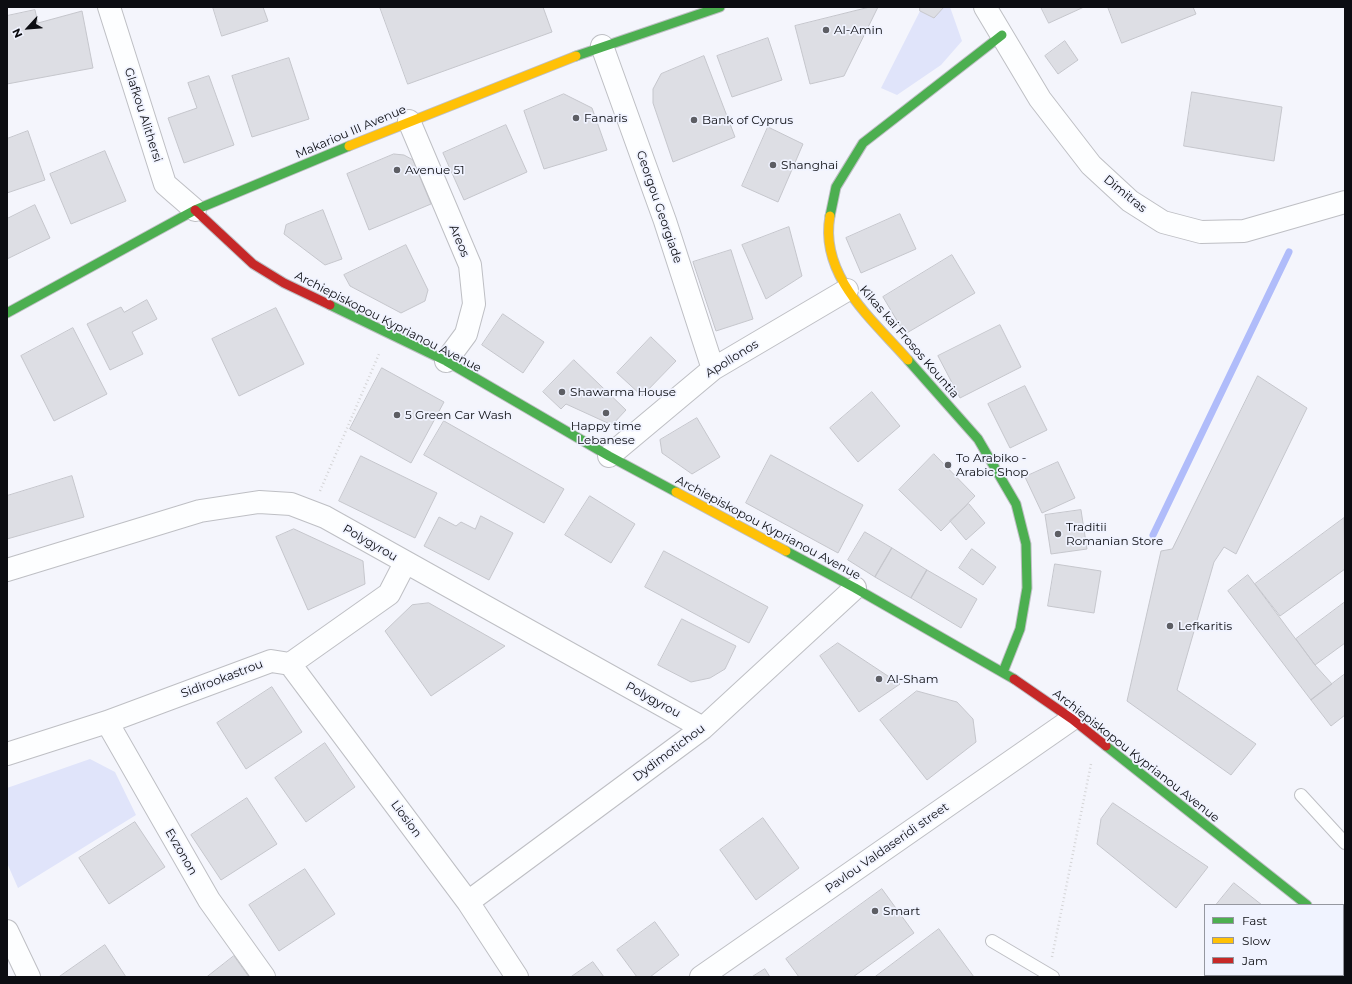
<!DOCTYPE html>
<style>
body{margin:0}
#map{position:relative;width:1352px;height:984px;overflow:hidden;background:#f4f5fc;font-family:Montserrat,sans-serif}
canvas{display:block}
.frame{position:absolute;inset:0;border:8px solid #0c0d12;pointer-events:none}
.legend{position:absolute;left:1204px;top:904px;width:140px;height:72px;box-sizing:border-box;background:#f0f3ff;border:1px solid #9597a0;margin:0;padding:5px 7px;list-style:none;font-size:12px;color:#0c0d12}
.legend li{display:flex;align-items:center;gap:8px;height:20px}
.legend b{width:20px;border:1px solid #9597a0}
.north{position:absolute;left:8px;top:8px;width:40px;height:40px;-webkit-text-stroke:3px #f0f3ff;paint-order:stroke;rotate:244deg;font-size:11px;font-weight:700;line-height:16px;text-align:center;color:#0c0d12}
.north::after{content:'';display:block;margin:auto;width:14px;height:18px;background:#0c0d12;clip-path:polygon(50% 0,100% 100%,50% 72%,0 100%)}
</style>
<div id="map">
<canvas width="1352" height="984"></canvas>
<div class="frame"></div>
<ul class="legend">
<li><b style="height:5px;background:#4caf50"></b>Fast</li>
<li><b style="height:5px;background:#ffc107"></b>Slow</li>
<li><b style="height:5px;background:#c62828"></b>Jam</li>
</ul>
<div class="north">N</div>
</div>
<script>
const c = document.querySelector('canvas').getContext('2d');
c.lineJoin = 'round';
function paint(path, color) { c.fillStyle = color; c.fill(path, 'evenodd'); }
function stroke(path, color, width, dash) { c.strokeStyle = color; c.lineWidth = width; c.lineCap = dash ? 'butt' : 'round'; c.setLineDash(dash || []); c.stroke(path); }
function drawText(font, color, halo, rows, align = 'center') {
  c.font = font + ' Montserrat,sans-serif'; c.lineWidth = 3.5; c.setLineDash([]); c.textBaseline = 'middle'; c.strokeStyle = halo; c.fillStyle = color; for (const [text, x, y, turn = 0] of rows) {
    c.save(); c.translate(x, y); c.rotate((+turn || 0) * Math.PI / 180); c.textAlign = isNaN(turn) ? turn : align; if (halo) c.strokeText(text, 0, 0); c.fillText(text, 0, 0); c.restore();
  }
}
const green = new Path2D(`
 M944 7H950L962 41 941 65 897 95 881 88 920 11 934 18Z
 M90 759 115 772 136 815 18 888 7 863V788Z`);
const stream = new Path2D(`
 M1153 535 1289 252`);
const building = new Path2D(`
 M213 7H263L268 21 222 36Z
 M380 7H543L552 32 408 84Z
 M870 7H878L844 76 810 84 795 26Z
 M920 7H944L934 18 920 11Z
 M1041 7H1084L1049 23Z
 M1108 7H1193L1196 14 1122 43Z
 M35 10 38 23 82 11 93 68 7 84V16Z
 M768 38 782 80 732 97 717 56Z
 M1065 41 1078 60 1058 74 1045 56Z
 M704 56 735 137 673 162 653 103V89L661 74Z
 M289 58 309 119 252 137 232 76Z
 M209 76 234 145 184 163 168 118 197 108 188 83Z
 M1192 92 1282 107 1274 161 1184 146Z
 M564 94 592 108 607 150 544 169 524 111Z
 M506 125 527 172 464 200 443 153Z
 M768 127 803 144 778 202 742 186Z
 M28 131 45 180 7 193V139Z
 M105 151 126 201 71 224 50 174Z
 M394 154 404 155 413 160 431 204 369 230 347 174Z
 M35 205 50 238 7 259V219Z
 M323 210 342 259 325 265 284 234 286 225Z
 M900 214 916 249 861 273 846 238Z
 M789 227 802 276 766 299 742 245Z
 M406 245 428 290 425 301 401 313 350 286 344 275Z
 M731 250 753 319 716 331 693 262Z
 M952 255 975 293 905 334 883 297Z
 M147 300 157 319 132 332 143 354 110 370 87 324 121 307 124 312Z
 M276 308 304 364 239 396 212 339Z
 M503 314 544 342 523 373 482 345Z
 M1000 325 1021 367 960 398 938 356Z
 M73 328 107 394 54 421 21 356Z
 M651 337 676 361 642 396 617 373Z
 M574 360 626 410 612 425 566 404 561 409 543 392Z
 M382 368 444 402 411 463 350 429Z
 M1258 376 1307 408 1236 554 1224 547 1214 562 1177 690 1256 744 1231 775 1127 701 1161 551 1172 549Z
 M1025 386 1047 430 1010 448 988 404Z
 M872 392 900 426 858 462 830 428Z
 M697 418 720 457 692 474 662 453 660 440Z
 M444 421 564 489 544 523 424 455Z
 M934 454 975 496 941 531 899 490Z
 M771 455 863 505 838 553 746 503Z
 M361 456 437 493 415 538 339 501Z
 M1058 462 1075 498 1042 513 1025 477Z
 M72 476 84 517 7 539V496Z
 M590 496 635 524 611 563 565 535Z
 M969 504 985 523 966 540 950 521Z
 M1081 510 1087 549 1051 554 1045 515Z
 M481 516 513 533 489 580 424 546 439 517 456 526 461 522 475 529Z
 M1344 518 1345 569 1280 616 1255 584Z
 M294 529 363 561 365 584 308 610 276 537Z
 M865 532 892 548 875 577 848 560Z
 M892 548 927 570 911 598 875 577Z
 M972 549 996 567 983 585 959 568Z
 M664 551 768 607 749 643 645 587Z
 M1055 564 1101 571 1094 613 1048 606Z
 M927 570 977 599 961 628 911 598Z
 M1248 575 1315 665 1332 684 1311 700 1228 591Z
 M1345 602V643L1315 665 1296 639Z
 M429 603 505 646 431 696 385 631 412 605Z
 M682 619 736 646 725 669 710 678 691 682 658 665Z
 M838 643 900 684 859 712 820 656Z
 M1345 674V715L1331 726 1311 700Z
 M272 687 302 732 246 769 217 723Z
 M917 691 957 702 973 719 976 742 927 780 880 720Z
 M325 743 355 787 306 822 275 778Z
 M247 798 277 844 221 880 191 835Z
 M1113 803 1208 867 1176 908 1097 844 1101 819Z
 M763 818 799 868 756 900 720 850Z
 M135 822 165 867 109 904 79 858Z
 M305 869 335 914 279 951 249 905Z
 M1234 883 1262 905H1216Z
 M882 889 914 933 853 977H799L786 959Z
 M655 922 679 955 650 977H637L617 950Z
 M939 929 974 977H875Z
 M105 945 126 977H59Z
 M234 956 249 977H207Z
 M593 962 604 977H571Z
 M765 969 770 977H752Z
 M1261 975H1339L1336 977H1260Z`);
const path = new Path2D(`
 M320 491 379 354
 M1052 957 1091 764`);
const lane = new Path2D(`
 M1301 795 1345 843
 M992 941 1053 977`);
const street = new Path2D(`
 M109 7 165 184 195 210
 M985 7 1040 99 1091 165 1130 201 1163 222 1201 232 1244 231 1345 202
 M602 46 665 221 713 369
 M409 121 470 265 474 304 466 334 446 361
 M609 456 713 369 847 290
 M7 570 200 511 259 502 291 504 325 517 703 728
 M290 664 468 902 517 977
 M107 722 209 900 264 977
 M7 754 107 722 271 661 290 664 389 594 405 563
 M468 902 703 728 855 588
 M7 931 29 977
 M701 977 1072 719`);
const fast = new Path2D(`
 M576 56 720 7
 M830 216 836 187 863 143 1002 35
 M330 305 446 361 609 456 676 492
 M7 313 195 210 349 146
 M908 360 978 439 1016 504 1026 544 1027 588 1020 629 1003 672
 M786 551 855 588 1014 679
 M1106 746 1307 905
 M1343 934 1345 936`);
const slow = new Path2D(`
 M349 146 576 56
 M830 216C819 276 873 320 908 360
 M676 492 786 551`);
const jam = new Path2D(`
 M195 210 253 264 284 283 330 305
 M1014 679 1072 719 1106 746`);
const markers = [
 [826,30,4,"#5d5e64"],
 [576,118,4,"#5d5e64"],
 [694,120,4,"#5d5e64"],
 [773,165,4,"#5d5e64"],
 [397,170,4,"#5d5e64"],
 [562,392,4,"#5d5e64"],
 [606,413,4,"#5d5e64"],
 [397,415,4,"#5d5e64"],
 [948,465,4,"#5d5e64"],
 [1058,534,4,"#5d5e64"],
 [1170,626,4,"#5d5e64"],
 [879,679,4,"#5d5e64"],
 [875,911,4,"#5d5e64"]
];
const poiNames = [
 ["Al-Amin",834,30],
 ["Fanaris",584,118],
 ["Bank of Cyprus",702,120],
 ["Shanghai",781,165],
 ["Avenue 51",405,170],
 ["Shawarma House",570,392],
 ["5 Green Car Wash",405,415],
 ["Happy time",606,426,"center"],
 ["Lebanese",606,440,"center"],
 ["To Arabiko -",956,458],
 ["Arabic Shop",956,472],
 ["Traditii",1066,527],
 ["Romanian Store",1066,541],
 ["Lefkaritis",1178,626],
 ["Al-Sham",887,679],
 ["Smart",883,911]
];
const streetNames = [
 ["Glafkou Alithersi",143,115,72],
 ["Makariou III Avenue",351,132,-23],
 ["Dimitras",1125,194,39],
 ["Georgou Georgiade",659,207,71],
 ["Areos",459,241,67],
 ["Archiepiskopou Kyprianou Avenue",388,322,27],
 ["Kikas kai Frosos Kountia",909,342,49],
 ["Apollonos",732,359,-32],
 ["Archiepiskopou Kyprianou Avenue",768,528,28],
 ["Polygyrou",370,543,30],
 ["Sidirookastrou",222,679,-21],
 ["Polygyrou",653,700,29],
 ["Dydimotichou",669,753,-37],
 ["Archiepiskopou Kyprianou Avenue",1136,756,38],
 ["Liosion",406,819,53],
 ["Pavlou Valdaseridi street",887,848,-35],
 ["Evzonon",181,852,60]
];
paint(green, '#e0e4fa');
stroke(stream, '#b0bcfa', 7);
paint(building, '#dddee4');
stroke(building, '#c5c6cc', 1);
stroke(lane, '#bebfc4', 14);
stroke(street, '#bebfc4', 24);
stroke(fast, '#bebfc4', 11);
stroke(slow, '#bebfc4', 11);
stroke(jam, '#bebfc4', 11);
stroke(path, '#d4d4d6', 2.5, [1, 3]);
stroke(lane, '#fdfeff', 12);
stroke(street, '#fdfeff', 22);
stroke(fast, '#4caf50', 9);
stroke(slow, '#ffc107', 9);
stroke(jam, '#c62828', 9);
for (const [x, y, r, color] of markers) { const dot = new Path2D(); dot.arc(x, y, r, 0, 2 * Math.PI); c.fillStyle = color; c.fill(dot); stroke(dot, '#f0f3ff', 1.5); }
drawText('12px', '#0c0d12', '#f0f3ff', poiNames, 'left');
drawText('12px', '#0c0d12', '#f0f3ff', streetNames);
</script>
